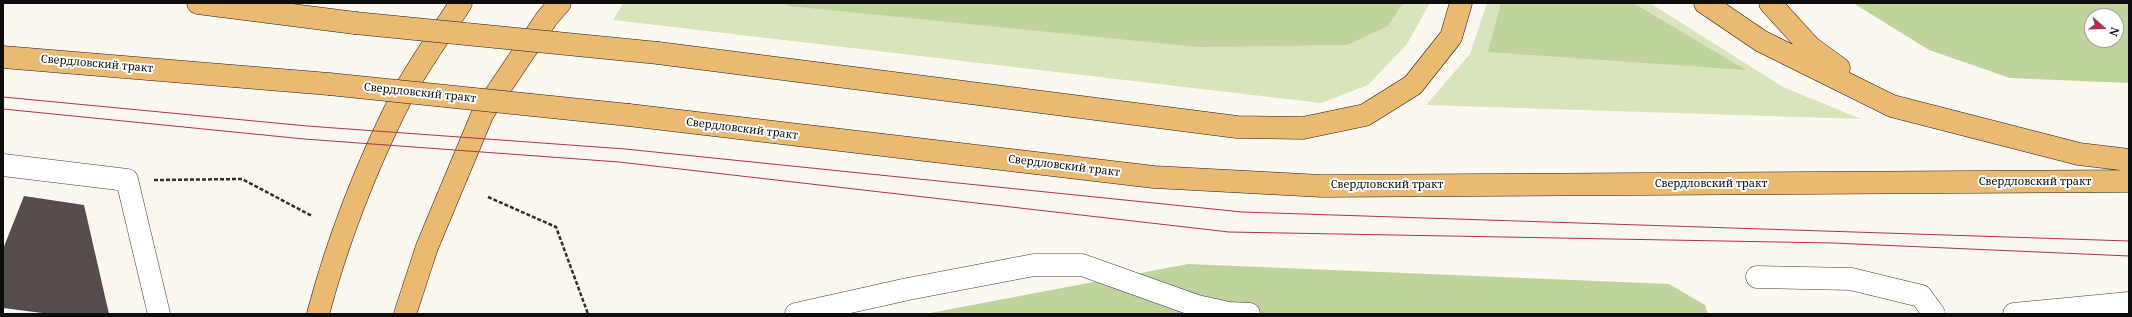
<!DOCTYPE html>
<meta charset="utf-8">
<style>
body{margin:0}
#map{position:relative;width:2132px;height:317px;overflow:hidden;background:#fdf8ef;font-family:"Noto Serif",serif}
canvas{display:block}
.frame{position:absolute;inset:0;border:4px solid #0d0d0d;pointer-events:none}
.north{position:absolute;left:2084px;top:8px;width:40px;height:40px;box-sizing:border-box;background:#fff;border:1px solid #9e9e9e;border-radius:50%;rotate:110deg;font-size:11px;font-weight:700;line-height:16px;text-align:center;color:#0d0d0d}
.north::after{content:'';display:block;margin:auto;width:14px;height:18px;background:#af334e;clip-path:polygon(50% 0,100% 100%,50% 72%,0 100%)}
</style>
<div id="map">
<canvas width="2132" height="317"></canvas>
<div class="frame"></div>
<div class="north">N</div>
</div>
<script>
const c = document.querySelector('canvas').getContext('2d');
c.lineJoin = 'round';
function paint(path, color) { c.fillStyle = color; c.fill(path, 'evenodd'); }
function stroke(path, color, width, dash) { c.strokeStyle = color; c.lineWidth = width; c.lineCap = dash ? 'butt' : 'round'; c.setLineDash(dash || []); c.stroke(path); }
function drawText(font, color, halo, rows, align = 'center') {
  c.font = font + ' "Noto Serif",serif'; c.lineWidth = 4; c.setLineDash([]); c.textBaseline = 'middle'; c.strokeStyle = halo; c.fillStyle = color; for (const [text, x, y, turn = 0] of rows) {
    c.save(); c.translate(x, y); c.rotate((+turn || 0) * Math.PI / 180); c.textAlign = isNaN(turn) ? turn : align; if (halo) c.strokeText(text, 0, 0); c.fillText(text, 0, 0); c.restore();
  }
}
const green = new Path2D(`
 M623 3H1430L1407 44 1368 85 1321 103 613 20Z
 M1487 3H1650L1783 87 1861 119 1426 105 1470 54Z`);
const forest = new Path2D(`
 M784 3H1403L1388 26 1347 45 1198 47 789 6Z
 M1501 3H1633L1746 70 1488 52Z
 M1853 3H2129V83L2010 78 1929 50ZM2092 16H2116V40H2092Z
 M1188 264 1669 284 1705 305 1708 314H925Z`);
const building = new Path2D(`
 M24 196 84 205 109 314H50L3 308V249Z`);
const path = new Path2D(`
 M154 180 242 179 312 216
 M488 197 556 227 588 314`);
const minor = new Path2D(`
 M3 165 127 180 159 314
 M1757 277 1851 279 1921 296 1934 314
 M796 314 908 289 1034 265H1082L1197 306 1228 313 1249 314
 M2014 314 2129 303`);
const major = new Path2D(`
 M198 3 355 23
 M1705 3 1761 41 1892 106 2079 154 2129 160
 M1770 3 1810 47 1839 68
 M658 53 1237 127 1303 128 1365 115 1413 85 1451 37 1461 3
 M3 57 329 84
 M629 115 1154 177 1322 186 2129 181
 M318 314C338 239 367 165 402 96 419 64 441 34 461 3
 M405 314 427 247 483 113 547 18 560 3`);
const tram = new Path2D(`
 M3 97 307 126 625 149 1242 212 2129 241
 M3 109 304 139 619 162 1229 232 1833 243 2129 256`);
const majorBridge = new Path2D(`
 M355 23 658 53
 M329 84 629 115`);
const streetNames = [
 ["Свердловский тракт",97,64,5],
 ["Свердловский тракт",420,93,6],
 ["Свердловский тракт",742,129,7],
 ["Свердловский тракт",1064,166,7],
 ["Свердловский тракт",2035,182],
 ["Свердловский тракт",1711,184],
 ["Свердловский тракт",1387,185]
];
paint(green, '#d8e4bc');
paint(forest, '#bfd39d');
paint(building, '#554d4b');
stroke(minor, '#404040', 23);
stroke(major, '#1e1e1e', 23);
stroke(path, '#2f2f2f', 2.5, [4, 2]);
stroke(minor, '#fff', 22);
stroke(major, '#eab972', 22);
stroke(tram, '#af334e', 1);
stroke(majorBridge, '#1e1e1e', 23, []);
stroke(majorBridge, '#eab972', 22);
drawText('11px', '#0d0d0d', '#fff', streetNames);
</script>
